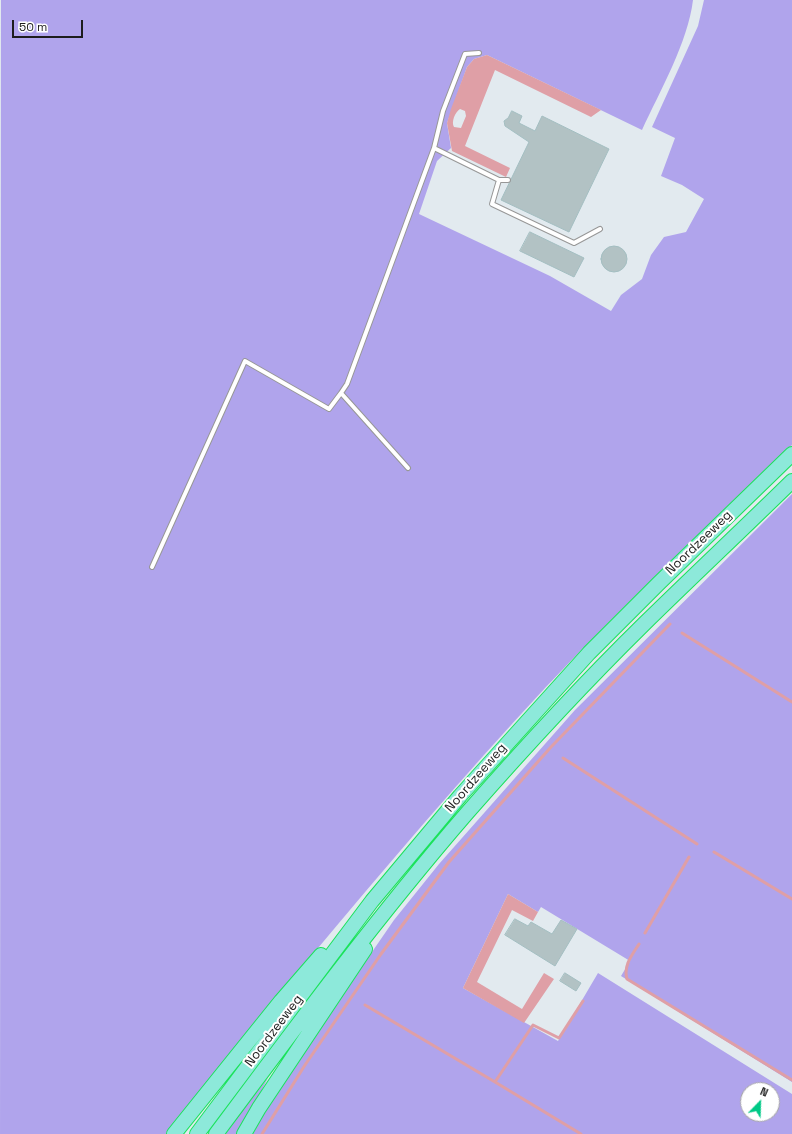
<!DOCTYPE html>
<style>
body{margin:0}
#map{position:relative;width:792px;height:1134px;overflow:hidden;background:#e2eaef;font-family:"Space Grotesk",sans-serif}
canvas{display:block}
.north{position:absolute;left:740px;top:1082px;width:40px;height:40px;box-sizing:border-box;background:#fff;border:1px solid #a5a5a5;border-radius:50%;rotate:23deg;font-size:11px;font-weight:700;line-height:16px;text-align:center;color:#1d1d1d}
.north::after{content:'';display:block;margin:auto;width:14px;height:18px;background:#00c986;clip-path:polygon(50% 0,100% 100%,50% 72%,0 100%)}
.scale{position:absolute;left:12px;top:20px;width:71px;height:18px;box-sizing:border-box;border:2px solid #1d1d1d;border-top:0;padding-left:5px;font-size:12px;line-height:14px;white-space:nowrap;color:#1d1d1d;-webkit-text-stroke:3px #fff;paint-order:stroke}
</style>
<div id="map">
<canvas width="792" height="1134"></canvas>
<div class="north">N</div>
<div class="scale">50 m</div>
</div>
<script>
const c = document.querySelector('canvas').getContext('2d');
c.lineJoin = 'round';
function paint(path, color) { c.fillStyle = color; c.fill(path, 'evenodd'); }
function stroke(path, color, width, dash) { c.strokeStyle = color; c.lineWidth = width; c.lineCap = dash ? 'butt' : 'round'; c.setLineDash(dash || []); c.stroke(path); }
function drawText(font, color, halo, rows, align = 'center') {
  c.font = font + ' "Space Grotesk",sans-serif'; c.lineWidth = 4; c.setLineDash([]); c.textBaseline = 'middle'; c.strokeStyle = halo; c.fillStyle = color; for (const [text, x, y, turn = 0] of rows) {
    c.save(); c.translate(x, y); c.rotate((+turn || 0) * Math.PI / 180); c.textAlign = isNaN(turn) ? turn : align; if (halo) c.strokeText(text, 0, 0); c.fillText(text, 0, 0); c.restore();
  }
}
const grass = new Path2D(`
 M1 0H693C688 42 660 91 642 130L487 55 474 59 467 67 447 123 451 148 437 161 419 214 550 276 611 311 621 295 642 279 651 255 664 237 686 232 704 199 682 185 661 176 675 138 652 127 698 26 704 0H792V445C708 525 624 604 545 688 463 776 385 868 308 960 260 1017 212 1074 166 1134H0Z
 M792 494V1082L621 976 630 961 541 907 538 912 508 894 463 988 558 1041 598 973 792 1094V1134H250L319 1029 394 920 439 864 575 710ZM748 1090H772V1114H748Z
 M268 1078 239 1134H224Z`);
const water = new Path2D(`
 M487 55 601 110 591 117 495 70 465 146 510 168 506 177 452 151 447 123 451 109 467 67 474 59ZM460 109 465 111 466 116 461 128 454 127C451 122 455 112 460 109Z
 M508 894 538 912 533 921 512 910 477 982 522 1009 544 973 554 979 524 1023 463 988Z`);
const stream = new Path2D(`
 M682 633 792 702
 M563 758 697 844
 M714 852 792 899
 M645 933 689 857
 M639 944C632 955 623 966 627 979L792 1080
 M365 1005 495 1082
 M262 1134 305 1065 381 954 449 862 551 747 670 624
 M581 1134 495 1082 533 1025 559 1038 583 1001`);
const building = new Path2D(`
 M512 111 522 116 519 123 535 131 542 116 609 149 569 232 501 200 529 142 505 126 504 121 508 118Z
 M530 232 584 258 574 277 520 251Z
 M601 259a13 13 0 1 1 26 0a13 13 0 1 1-26 0Z
 M515 919 528 926 531 922 552 934 561 920 577 929 555 966 505 935Z
 M565 973 581 983 576 991 560 981Z`);
const service = new Path2D(`
 M434 148 443 111 465 54 479 53
 M499 180 492 204 574 243 600 229
 M408 468 341 393 347 384 434 148 499 180H508
 M152 567 245 361 329 409 341 393`);
const trunk = new Path2D(`
 M174 1134 281 1001 321 955
 M197 1134 372 901 460 796 589 653 659 583 792 454
 M216 1134C297 1025 378 916 467 813 524 748 583 684 644 624 693 576 743 529 792 481
 M244 1134 259 1108 365 949`);
const streetNames = [
 ["Noordzeeweg",699,543,-44],
 ["Noordzeeweg",476,778,-49],
 ["Noordzeeweg",274,1031,-53]
];
paint(grass, '#b0a4ec');
paint(water, '#df9fa6');
stroke(stream, '#df9fa6', 3);
paint(building, '#b2c2c4');
stroke(building, '#a3bec1', 1);
stroke(service, '#979797', 6);
stroke(trunk, '#1ae25a', 16);
stroke(service, '#fff', 4);
stroke(trunk, '#8de9da', 14);
drawText('13px', '#1d1d1d', '#fff', streetNames);
</script>
